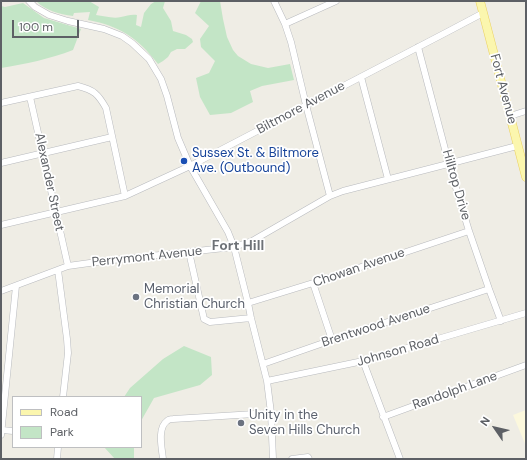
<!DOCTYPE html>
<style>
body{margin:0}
#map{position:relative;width:527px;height:460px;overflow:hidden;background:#efede5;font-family:"DM Sans",sans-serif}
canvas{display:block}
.frame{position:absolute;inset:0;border:2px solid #5d6065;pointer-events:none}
.legend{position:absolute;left:12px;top:396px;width:130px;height:52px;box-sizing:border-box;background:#fff;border:1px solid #bebfc1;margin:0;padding:5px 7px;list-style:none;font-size:12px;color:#5d6065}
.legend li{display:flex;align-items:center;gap:8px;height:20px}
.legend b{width:20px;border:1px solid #bebfc1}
.north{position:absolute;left:475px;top:408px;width:40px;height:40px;-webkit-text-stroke:3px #fff;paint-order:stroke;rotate:304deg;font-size:11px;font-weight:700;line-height:16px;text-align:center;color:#5d6065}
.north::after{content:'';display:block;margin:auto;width:14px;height:18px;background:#5d6065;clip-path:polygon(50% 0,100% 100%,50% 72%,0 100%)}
.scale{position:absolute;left:12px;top:20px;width:67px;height:18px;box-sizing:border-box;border:2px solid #5d6065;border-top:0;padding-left:5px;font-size:12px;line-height:14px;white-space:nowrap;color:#5d6065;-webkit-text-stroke:3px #fff;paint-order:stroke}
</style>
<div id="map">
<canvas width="527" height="460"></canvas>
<div class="frame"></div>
<ul class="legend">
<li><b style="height:5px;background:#fbf6ae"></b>Road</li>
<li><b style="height:11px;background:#c3e5c6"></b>Park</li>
</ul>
<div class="north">N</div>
<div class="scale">100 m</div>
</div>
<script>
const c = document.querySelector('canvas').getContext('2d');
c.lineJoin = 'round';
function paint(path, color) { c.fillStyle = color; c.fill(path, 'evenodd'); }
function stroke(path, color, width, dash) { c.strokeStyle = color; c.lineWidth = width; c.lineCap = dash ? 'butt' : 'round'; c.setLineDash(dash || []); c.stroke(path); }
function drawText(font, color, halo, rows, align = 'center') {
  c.font = font + ' "DM Sans",sans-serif'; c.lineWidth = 3.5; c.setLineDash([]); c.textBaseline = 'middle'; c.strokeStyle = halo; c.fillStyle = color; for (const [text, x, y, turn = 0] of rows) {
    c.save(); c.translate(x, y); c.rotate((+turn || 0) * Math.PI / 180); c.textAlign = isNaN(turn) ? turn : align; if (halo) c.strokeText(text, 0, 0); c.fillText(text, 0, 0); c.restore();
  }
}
const commercial = new Path2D(`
 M526 410V446L513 415Z`);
const green = new Path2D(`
 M36 1H89L99 7 96 15C104 16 113 19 121 17 127 16 131 14 137 15L136 25 141 27 144 13 151 4 156 1H165L163 8 171 21 173 31 186 35 192 39 193 42 185 49H177L171 52 168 57 163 61 158 64C138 38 120 26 88 20L90 12 74 13 73 16C59 14 46 11 36 1Z
 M201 1H220L223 19 227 37 233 50 238 56 251 64 268 68 290 64 294 80 262 86 250 91 253 102 231 113 210 115 200 97 196 78 209 73 215 61 201 47 200 39 209 26 195 13Z
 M23 3 44 18 81 29 73 50C50 59 25 64 1 68V6L5 7Z
 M184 346 211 357 212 375 200 385 154 398 141 421V397H124L130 388 163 359Z
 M104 447H134V459H115Z`);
const minor = new Path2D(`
 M29 1 35 7 49 15 68 21 104 29 122 36 132 43 149 59 161 79 167 96 178 138 190 166 228 232 234 247 248 303 251 318 267 381 271 413 273 459
 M274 1 285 24 291 42 306 105 330 196
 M285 24 336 1
 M418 47 450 168 469 231 489 289 501 321
 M361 77 388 179
 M30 97 68 266
 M1 103 78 86C94 90 98 94 106 108L125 196
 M510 116 526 111
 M1 163 112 137
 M1 225 125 196 190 166 449 31 483 13
 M189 252 204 319 210 322 251 318
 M58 270 67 339 68 353 63 397
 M313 283 332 340
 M1 291 68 266 104 261 234 247 252 241 330 196 343 191 444 165 517 146
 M248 303 313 283 469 231
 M363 361 400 459
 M263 364 332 340 489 289
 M267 381 363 361 526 313
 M383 417 526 365
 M2 430 13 431
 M1 435 16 286
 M57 459 58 447
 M163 459C162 449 157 428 167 421 168 420 171 419 173 419L271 413
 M292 459 308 457 309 459`);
const major = new Path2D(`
 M480 1 526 177`);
const markers = [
 [184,161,4,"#1a4fb4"],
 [136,297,4,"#6b7280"],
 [241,423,4,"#6b7280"]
];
const streetNames = [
 ["Fort Avenue",503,89,75],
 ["Biltmore Avenue",301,108,-28],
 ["Alexander Street",49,182,78],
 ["Hilltop Drive",456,185,74],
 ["Perrymont Avenue",147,257,-6],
 ["Chowan Avenue",359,268,-19],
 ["Brentwood Avenue",376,326,-18],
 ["Johnson Road",398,351,-16],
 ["Randolph Lane",455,391,-20]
];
const transitNames = [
 ["Sussex St. & Biltmore",192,154],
 ["Ave. (Outbound)",192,169]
];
const worshipNames = [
 ["Memorial",144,290],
 ["Christian Church",144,305],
 ["Unity in the",249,416],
 ["Seven Hills Church",249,431]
];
const neighbourhoodNames = [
 ["Fort Hill",238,246]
];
paint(commercial, '#fcf8dd');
paint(green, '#c3e5c6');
stroke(minor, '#b8babe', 7);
stroke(major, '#ebd162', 9);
stroke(minor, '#fff', 6);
stroke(major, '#fbf6ae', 8);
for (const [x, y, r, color] of markers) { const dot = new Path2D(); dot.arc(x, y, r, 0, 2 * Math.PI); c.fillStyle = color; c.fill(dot); stroke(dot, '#fff', 1.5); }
drawText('13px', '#5d6065', '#fff', streetNames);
drawText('13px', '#164399', '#fff', transitNames, 'left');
drawText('13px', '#5b616d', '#fff', worshipNames, 'left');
drawText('bold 14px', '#6e7277', '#fff', neighbourhoodNames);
</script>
